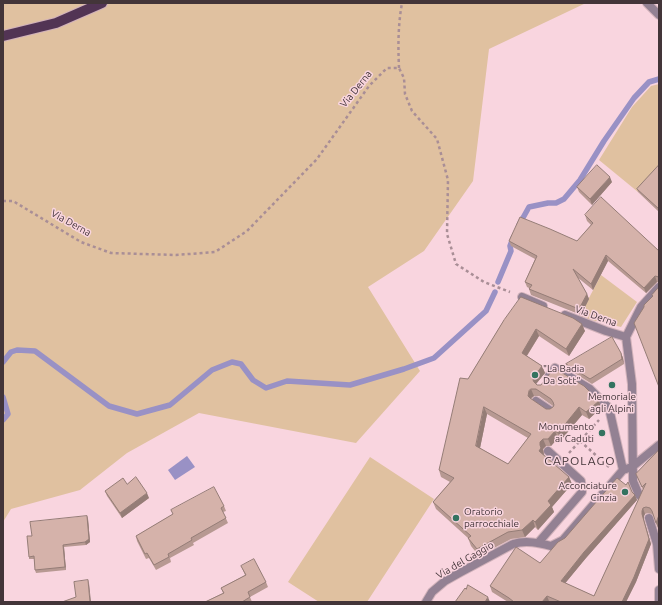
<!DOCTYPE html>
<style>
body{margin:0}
#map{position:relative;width:662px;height:605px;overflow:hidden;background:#f9d5df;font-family:Ubuntu,sans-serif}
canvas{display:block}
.frame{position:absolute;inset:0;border:4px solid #433539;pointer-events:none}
</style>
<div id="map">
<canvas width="662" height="605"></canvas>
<div class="frame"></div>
</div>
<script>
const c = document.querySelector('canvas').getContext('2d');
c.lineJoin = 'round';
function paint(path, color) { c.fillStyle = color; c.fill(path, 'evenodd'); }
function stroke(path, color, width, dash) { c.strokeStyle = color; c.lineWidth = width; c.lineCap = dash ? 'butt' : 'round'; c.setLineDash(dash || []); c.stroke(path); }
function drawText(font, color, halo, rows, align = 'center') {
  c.font = font + ' Ubuntu,sans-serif'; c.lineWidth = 3; c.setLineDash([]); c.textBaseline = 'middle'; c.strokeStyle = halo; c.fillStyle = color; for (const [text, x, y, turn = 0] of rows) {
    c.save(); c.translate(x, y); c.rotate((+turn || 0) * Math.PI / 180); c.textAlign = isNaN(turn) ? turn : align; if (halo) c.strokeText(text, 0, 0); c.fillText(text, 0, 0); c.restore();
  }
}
const green = new Path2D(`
 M3 3H586L489 49 473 181 424 251 368 287 420 371 356 443 199 413 127 453 80 490 11 509 3 522Z
 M659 84V170L638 192 599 160 632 107 651 86Z
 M601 275 637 302 621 327 579 317Z
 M370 457 434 499 367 602H319L288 582Z`);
const water = new Path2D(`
 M187 456 195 467 175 480 168 470Z`);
const stream = new Path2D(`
 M519 225 529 207 548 203H556L564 199 580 180 604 141 634 98 649 82 659 79
 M498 282 511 251 510 246 513 238
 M3 362 11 352 17 350 35 351 109 406 137 414 170 405 212 370 232 362 241 364 253 380 266 388 287 381 350 385 404 369 434 358 486 311 495 292
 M3 397 8 414 3 420`);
const path = new Path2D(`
 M399 68C398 46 398 25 402 3
 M3 201H13L81 242 111 253 176 255 215 252 247 231 317 159 369 86 387 68H399L404 78 405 94 412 111 437 139 448 180 447 234 456 264 484 282 510 292
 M580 441 609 467
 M569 453 599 420`);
const minor = new Path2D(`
 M647 3 659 15
 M522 297 543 306
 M565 315 606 331 626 337
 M626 337 632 384 633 481 639 495
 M626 337 641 307 659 287
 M549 376 555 368 590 389 609 408 623 470
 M536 401 551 411
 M649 518 657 544 659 569
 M538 543 582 492 581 481 548 451
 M426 602 432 592 445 581 461 572 513 544C526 540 539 543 551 546L563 540 623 470 632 467 659 445
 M659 602V590`);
const primary = new Path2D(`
 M3 36 56 23 102 3`);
const wall = new Path2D(`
 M659 165V212L638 192 637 189Z
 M612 182 592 205 579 192 577 187Z
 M585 215 659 251V282H657L646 293 608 261 593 290 577 277 587 294 589 299 581 315 531 295 529 289V288L527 287 525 282 535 259 511 246 509 241H577L591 225 587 221Z
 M574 319 585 331 569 356 539 336 527 356 542 366 545 373 536 384 537 385 599 401 601 408 589 419 582 415 561 440 558 438 551 446H546L543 449 544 455 569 477 572 484 552 507 554 512 538 530 535 527 525 537 511 539 479 556 471 546 468 538 436 509 433 502 450 482 441 477 439 470 468 379 504 320ZM534 396H539L553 406V407L550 409H546L531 399ZM487 414 528 438 508 464 480 448Z
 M621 353 623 358 624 364 592 384 568 369 566 364Z
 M659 450V525L658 528 654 516 652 514 648 513 645 514 644 516V520L651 544 636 582 626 602H551L549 601 548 602H508L492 592 490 586 540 563 565 538 632 492 637 500 586 558 565 583 594 596 643 490 636 474Z
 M127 484 149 498 122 518 107 496 105 491Z
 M224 506 226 511 223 512 228 523 193 543 194 545 170 558 171 562 156 570 149 558 146 559 137 541 136 536 173 514 171 510Z
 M87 516 88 519 90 542 86 545 64 547 66 570 36 573 35 570 34 559H29V557Z
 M241 566 266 582 268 587 250 597 252 602H205L223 593 221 588 245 575Z`);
const shadedWall = new Path2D(`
 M610 177 612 182 592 205 590 199Z
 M606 255 608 261 593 290 591 284Z
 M655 276 657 282 646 293 644 288Z
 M587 294 589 299 581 315 579 309Z
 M582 324 585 331 569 356 566 349Z
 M536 329 539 336 524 360 522 353Z
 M621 353 623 358 624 364 622 359Z
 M542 366 545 373 536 384V390L533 380 534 377Z
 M531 389 534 396 531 398V403L528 396 529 391Z
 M599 401 601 408 589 419 586 412Z
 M484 407 487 414 479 453 476 446Z
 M579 407 582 415 561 440 558 433Z
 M555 431 558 438 551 446 548 439Z
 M543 439 546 446 543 449 544 455 541 458 539 451 540 442Z
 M569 477 572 484 552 507 554 512 538 530 535 522 548 501Z
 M147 493 149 498 122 518 120 513Z
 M635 495 637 500 586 558 563 586 561 581 584 552Z
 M643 508 645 514 644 516V520L651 544 636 582 626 602H622L642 514V511Z
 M659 515V525L658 528 656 523Z
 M87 516 88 519 90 542 86 545 85 542Z
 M533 520 535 527 525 537 522 530Z
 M63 545 64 547 66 570 65 567Z
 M88 580 89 583 91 602H90Z
 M547 596 549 601 548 602H542Z
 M488 597 490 602H485Z`);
const building = new Path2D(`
 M597 165 610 177 590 199 577 187Z
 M659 165V209L637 189Z
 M601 197 659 251V277L655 276 644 288 606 255 591 284 573 269 587 294 579 309 529 289 532 285 525 282 537 256 509 241 520 217 550 229 577 241 593 223 585 215Z
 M659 287V387L634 323 644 307V305L653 296 652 295Z
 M521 297 573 318 582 324 566 349 536 329 522 353 542 366 534 377 533 380 534 382 537 385H541L554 368 584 386 599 401 586 412 579 407 558 433 555 431 548 439H543L540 442V445L541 448 539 451 569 477 548 501 551 505 535 522 533 520 522 530 508 532 477 549 468 538 471 536 433 502 454 478 439 470 460 378 468 379 504 320ZM531 389H536L551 399 553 402 554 405 553 407 550 409H546L530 398 528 396 529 391ZM484 407 531 434 508 464 476 446Z
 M612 337 621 353 622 359 590 379 566 364Z
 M659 450V515L656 523 652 511 650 508 646 507 643 508 642 511V514L649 539 634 577 622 602H561L547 596 542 602H514L509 598 490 586 516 547 540 563 558 542 565 538 617 478 626 485 628 482 632 492 635 495 584 552 561 581 594 596 646 483 642 487 636 474Z
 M136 477 147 493 120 513 105 491 123 478 127 484Z
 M214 487 224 506 221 508 226 518 191 538 192 540 168 554 169 557 154 565 147 553 145 554 136 536 173 514 171 510Z
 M87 516 89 539 85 542 63 545 65 567 35 570 34 556 29 557 27 536H32L30 522Z
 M254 559 266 582 248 592 250 597 242 602H205L224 593 221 588 246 575 241 566Z
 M88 580 90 602H62L76 597 74 582Z
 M468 585 488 597 485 602H455L465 588 466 589Z`);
const markers = [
 [535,375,4,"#347360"],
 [612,385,4,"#347360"],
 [602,433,4,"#347360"],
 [625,492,4,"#347360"],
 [456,518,4,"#347360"]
];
const streetNames = [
 ["Via Derna",356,89,-51],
 ["Via Derna",71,223,29],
 ["Via Derna",596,316,20],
 ["Via del Gaggio",465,560,-30]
];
const poiNames = [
 ["\"La Badia",543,369],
 ["Da Sott\"",543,381],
 ["Memoriale",612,397,"center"],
 ["agli Alpini",612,409,"center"],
 ["Monumento",594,427,"right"],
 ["ai Caduti",594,439,"right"],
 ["Acconciature",617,486,"right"],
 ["Cinzia",617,498,"right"],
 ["Oratorio",464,512],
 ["parrocchiale",464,524]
];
const quarterNames = [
 ["CAPOLAGO",580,461]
];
paint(green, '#e0c1a0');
paint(water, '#9991c5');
stroke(stream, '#9991c5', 5.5);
stroke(minor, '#d1b2ba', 10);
stroke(primary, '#d1b2ba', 12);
stroke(path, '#a98e96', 2.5, [3, 3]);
stroke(minor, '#938193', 8);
stroke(primary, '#523454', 10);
paint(wall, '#b79992');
paint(shadedWall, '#957d77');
paint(building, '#d5b2aa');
stroke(building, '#957d77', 1);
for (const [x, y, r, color] of markers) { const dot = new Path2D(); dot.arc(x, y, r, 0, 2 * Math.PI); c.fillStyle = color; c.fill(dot); stroke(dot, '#f9d5df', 1.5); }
drawText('10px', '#433539', '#f9d5df', streetNames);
drawText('10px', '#433539', '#f9d5df', poiNames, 'left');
c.letterSpacing = '1px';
drawText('12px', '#433539', '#f9d5df', quarterNames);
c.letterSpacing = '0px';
</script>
